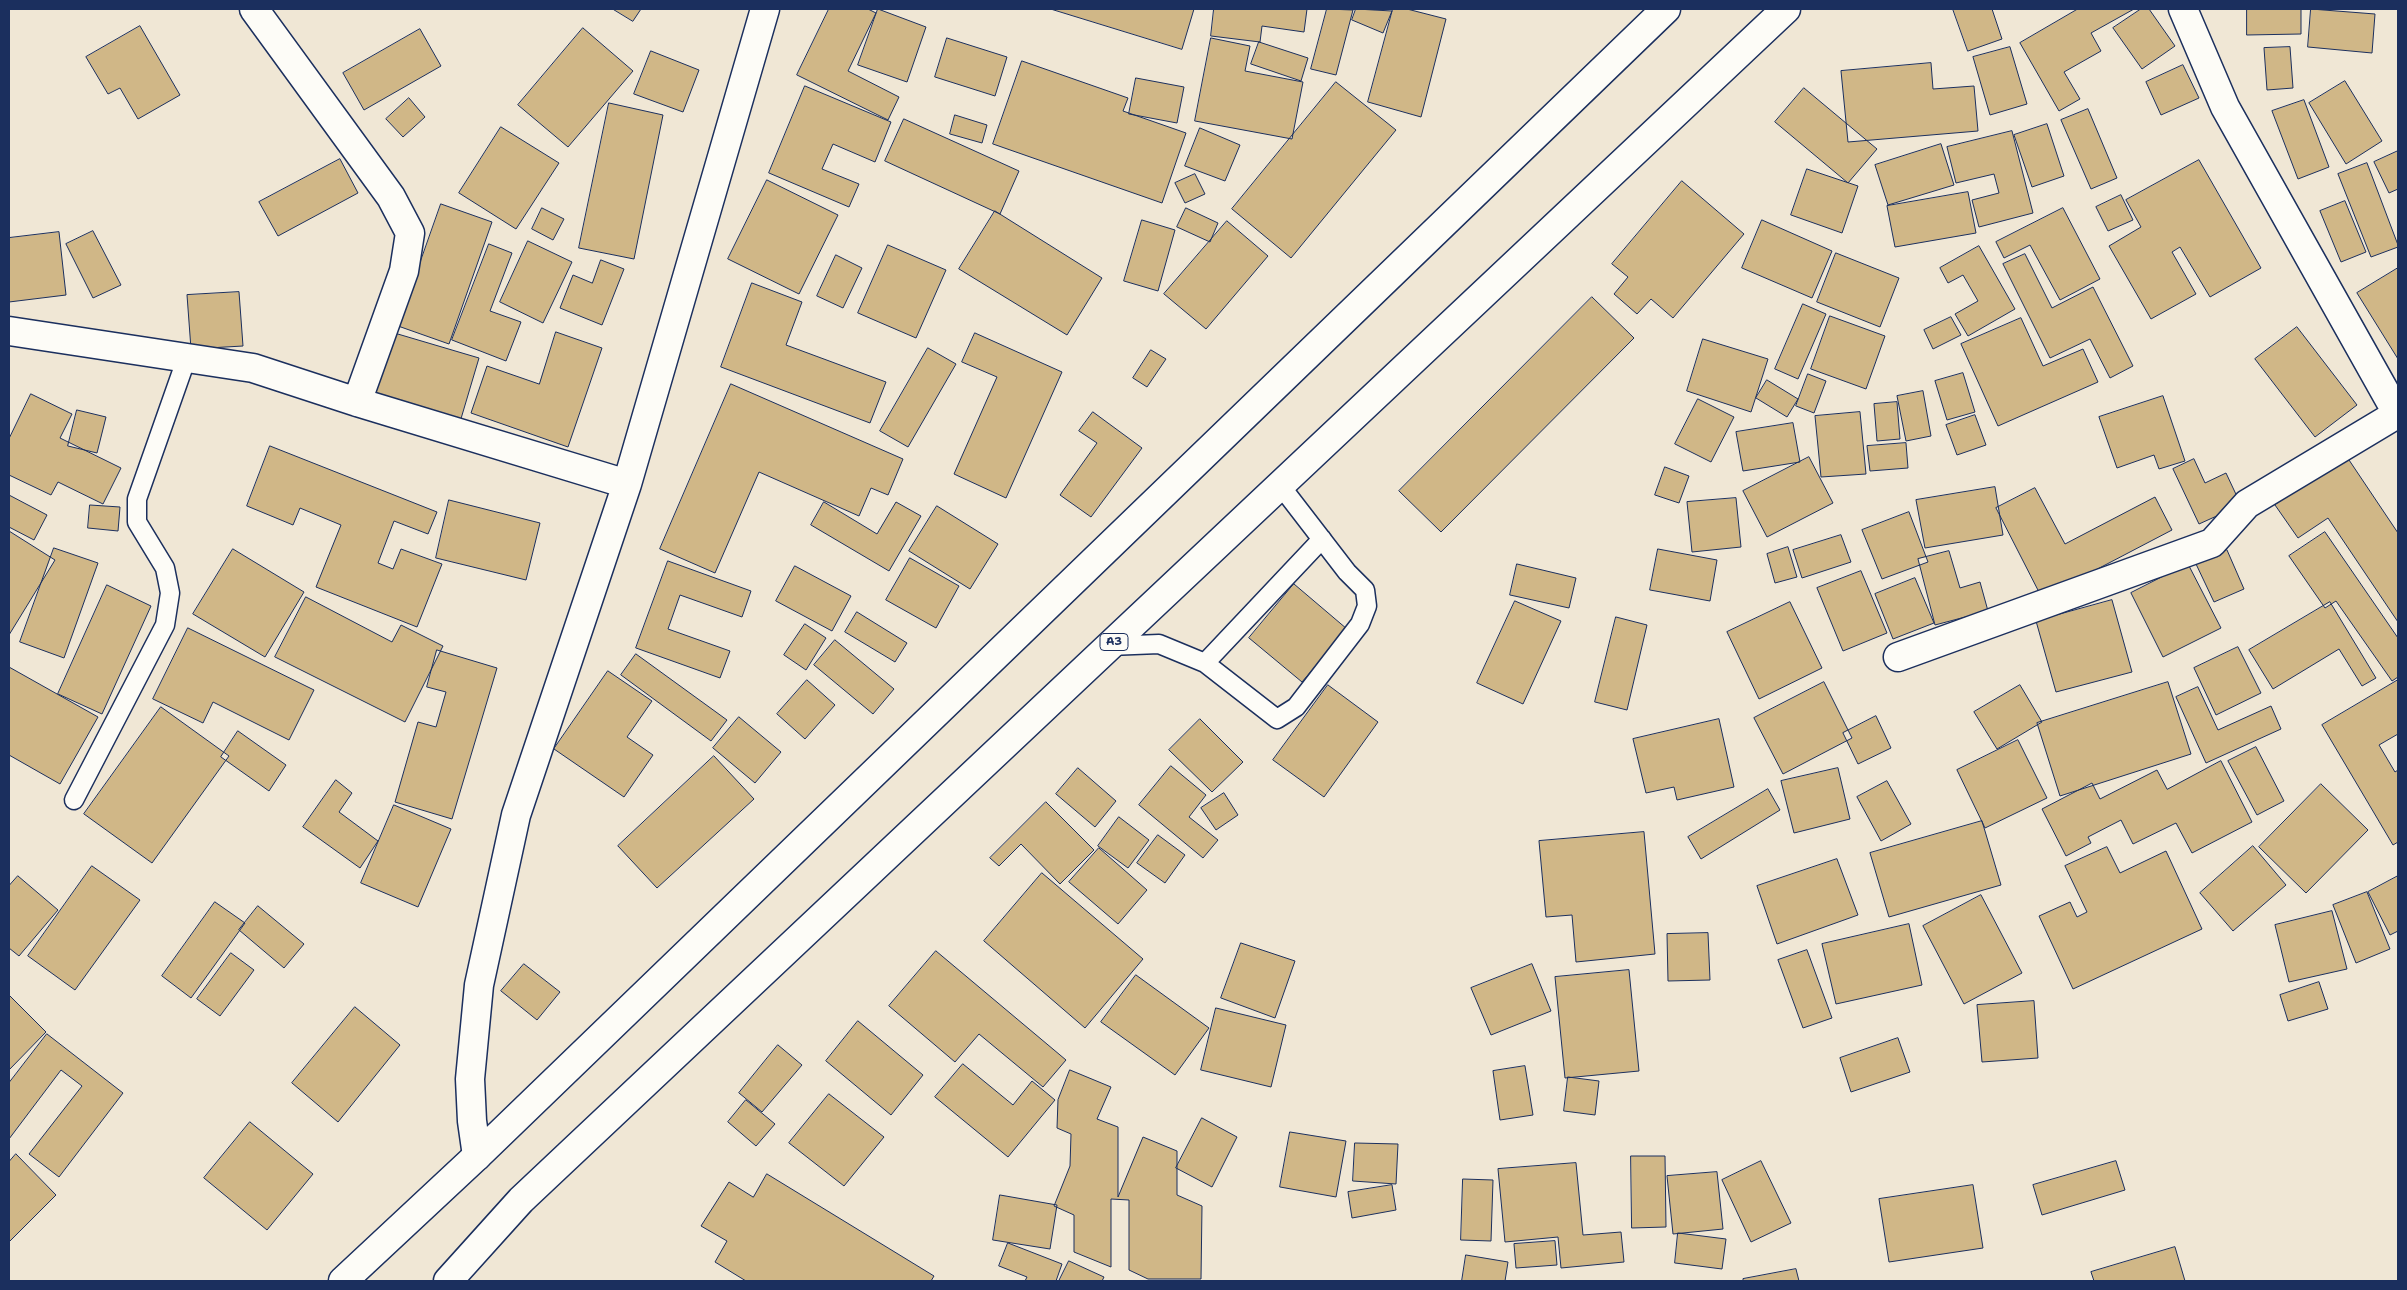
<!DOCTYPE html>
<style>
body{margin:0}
#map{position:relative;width:2407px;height:1290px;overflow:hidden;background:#f0e7d5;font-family:"Shantell Sans",sans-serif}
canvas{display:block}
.frame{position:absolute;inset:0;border:10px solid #1b2f5e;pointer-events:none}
</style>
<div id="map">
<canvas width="2407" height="1290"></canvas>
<div class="frame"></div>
</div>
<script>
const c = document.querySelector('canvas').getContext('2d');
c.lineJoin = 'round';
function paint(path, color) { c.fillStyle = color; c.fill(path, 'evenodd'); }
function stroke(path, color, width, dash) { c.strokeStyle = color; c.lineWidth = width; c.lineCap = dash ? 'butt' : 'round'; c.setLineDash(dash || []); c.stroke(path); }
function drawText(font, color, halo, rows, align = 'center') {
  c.font = font + ' "Shantell Sans",sans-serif'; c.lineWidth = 5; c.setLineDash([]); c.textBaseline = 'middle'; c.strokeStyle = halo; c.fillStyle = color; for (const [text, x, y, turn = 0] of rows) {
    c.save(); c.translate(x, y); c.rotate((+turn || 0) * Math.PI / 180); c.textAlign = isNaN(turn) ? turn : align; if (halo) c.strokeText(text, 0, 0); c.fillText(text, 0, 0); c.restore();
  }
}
const building = new Path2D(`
 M613 9H641L633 21Z
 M829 9H868L876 13 848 71 899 97 888 120 797 75Z
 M878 9 926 27 907 82 858 65Z
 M1051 9H1194L1182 49Z
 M1214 9H1307L1304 32 1262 26 1260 42 1211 36Z
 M1327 9 1353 10 1336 75 1311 69Z
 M1356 9 1392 11 1383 33 1352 20Z
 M1393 9H1407L1446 19 1421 117 1368 102Z
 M1953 9H1992L2002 39 1968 51Z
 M2078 9H2134L2091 33 2101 51 2064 72 2080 99 2059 111 2020 43Z
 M2141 9H2149L2175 46 2142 69 2113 28Z
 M2247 9H2301V34L2247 35Z
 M2311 9 2375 14 2372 53 2308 47Z
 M140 26 180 95 138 119 120 88 108 94 86 57Z
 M583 28 633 71 568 147 518 105Z
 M420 29 441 66 364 110 343 73Z
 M947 38 1007 57 995 96 935 77Z
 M1211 38 1250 46 1245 71 1303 82 1292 139 1195 121Z
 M1259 42 1308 58 1301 81 1251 64Z
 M2010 47 2027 104 1990 115 1973 57Z
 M2290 47 2293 88 2267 90 2264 48Z
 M651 51 699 70 683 112 634 94Z
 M1022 61 1128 98 1123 111 1186 133 1162 203 993 144Z
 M1931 63 1933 89 1974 86 1978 131 1848 142 1841 71Z
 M2183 65 2199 98 2161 115 2146 82Z
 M1136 78 1184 87 1177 123 1129 114Z
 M2345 81 2382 141 2346 164 2309 103Z
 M1336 82 1396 130 1291 258 1232 209Z
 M805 86 891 122 875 162 833 144 822 169 859 184 849 207 769 173Z
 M1804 88 1877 149 1848 183 1775 122Z
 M409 98 425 117 403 137 386 119Z
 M2304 100 2329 167 2298 179 2272 111Z
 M609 103 663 115 634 259 579 248Z
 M2088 109 2117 178 2091 189 2061 120Z
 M955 115 987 125 982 143 950 134Z
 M904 119 1019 171 1000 214 885 161Z
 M2047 124 2064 176 2032 187 2014 135Z
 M501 127 559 163 516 229 459 193Z
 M1200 128 1240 145 1225 181 1185 166Z
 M2012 131 2033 213 1979 227 1972 200 1999 193 1994 174 1956 183 1947 147Z
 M1941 144 1954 185 1888 205 1875 165Z
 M2398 151V189L2389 193 2374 162Z
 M340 159 358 193 278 236 259 202Z
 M2199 160 2261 268 2210 297 2180 247 2172 252 2196 294 2151 319 2109 246 2141 227 2126 200Z
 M2367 163 2398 245V247L2371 257 2338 174Z
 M1807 169 1858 186 1842 233 1791 215Z
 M1195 174 1205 194 1185 203 1175 183Z
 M767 180 838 215 799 294 728 259Z
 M1682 181 1744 234 1673 318 1651 299 1637 314 1614 294 1628 277 1612 264Z
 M1968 192 1976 233 1895 247 1887 206Z
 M2121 195 2133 220 2108 231 2096 207Z
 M2345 201 2366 252 2341 262 2320 211Z
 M441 204 492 222 449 344 398 326Z
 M542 208 564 219 553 240 532 229Z
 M1186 208 1218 223 1210 242 1177 227Z
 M2063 208 2100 279 2060 300 2030 245 2004 258 1996 242Z
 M995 211 1102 278 1067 335 959 269Z
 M1142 220 1175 230 1158 291 1124 281Z
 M1762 220 1832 251 1812 298 1742 268Z
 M1227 221 1268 256 1206 329 1164 294Z
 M93 231 121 285 93 298 66 244Z
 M59 232 66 295 9 302V238Z
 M528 241 572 262 543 323 500 302Z
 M489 244 512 253 490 311 521 322 506 361 452 340Z
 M888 245 946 270 916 338 858 313Z
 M1979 246 2015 309 1968 336 1955 314 1978 301 1963 275 1948 283 1940 268Z
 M1836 253 1899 278 1880 327 1817 302Z
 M2025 254 2052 308 2093 287 2133 366 2110 378 2090 339 2050 358 2003 264Z
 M836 255 862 268 843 308 817 296Z
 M601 260 624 269 602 325 560 308 573 275 592 283Z
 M2398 268V359L2357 293Z
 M752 283 802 302 786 345 886 382 870 423 721 367Z
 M239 292 243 346 191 349 187 295Z
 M1592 297 1634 338 1441 532 1399 491Z
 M1803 304 1826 314 1798 379 1775 369Z
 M1830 316 1885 336 1866 389 1811 369Z
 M1951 317 1961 335 1933 349 1924 330Z
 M2021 318 2043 366 2083 349 2098 382 1998 426 1961 344Z
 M2297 327 2357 405 2315 437 2255 359Z
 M391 332 479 358 460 422 372 396Z
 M556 332 602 348 568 447 471 413 487 366 539 384Z
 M975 333 1062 372 1006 498 954 474 997 377 962 362Z
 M1703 339 1768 359 1751 412 1687 391Z
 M928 348 956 364 908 447 880 431Z
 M1151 350 1166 359 1147 387 1133 378Z
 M1963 373 1975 412 1947 420 1935 381Z
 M1808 374 1826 381 1814 413 1796 406Z
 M1767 380 1798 399 1787 417 1756 398Z
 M731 384 903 459 888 495 871 488 859 516 759 472 715 573 660 549Z
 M1923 391 1931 436 1906 441 1897 396Z
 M31 394 72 414 60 438 121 468 103 504 58 482 51 495 9 475V439Z
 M2163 396 2185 461 2159 469 2154 455 2117 468 2099 417Z
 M1698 399 1734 417 1711 462 1675 444Z
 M1897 402 1900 439 1877 441 1874 404Z
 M77 410 106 417 97 453 68 446Z
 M1093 412 1142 448 1091 517 1060 495 1097 443 1079 431Z
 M1860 412 1866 474 1821 477 1815 416Z
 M1975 415 1986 445 1957 455 1946 425Z
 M1793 423 1800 462 1743 471 1736 432Z
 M1906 443 1908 468 1870 471 1867 446Z
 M270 446 437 512 428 534 394 521 378 563 393 569 401 549 442 564 417 627 316 587 341 525 300 508 293 525 247 506Z
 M1809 457 1833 503 1767 537 1743 491Z
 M2347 457 2398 533V622L2328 518 2298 538 2275 505Z
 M2194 459 2205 483 2226 473 2241 505 2199 524 2173 469Z
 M1665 467 1689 476 1679 503 1655 495Z
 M1995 487 2003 535 1925 548 1916 500Z
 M2035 488 2065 544 2155 497 2172 530 2042 598 1996 508Z
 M9 495 47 515 34 540 9 527Z
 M1736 498 1741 547 1692 552 1687 502Z
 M449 500 540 523 526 580 436 558Z
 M824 502 877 534 896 502 921 516 889 571 811 525Z
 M90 505 120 507 118 531 88 528Z
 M937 506 998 544 970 589 909 551Z
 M1909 512 1928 562 1882 579 1862 530Z
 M9 531 55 560 9 635Z
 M2325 532 2398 638V677L2392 681 2336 601 2325 608 2289 556Z
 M1841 535 1851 562 1802 578 1793 550Z
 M1788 547 1797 577 1775 583 1767 554Z
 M54 548 98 563 64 658 20 642Z
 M233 549 304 592 265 657 193 614Z
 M1658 549 1717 560 1710 601 1650 590Z
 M2227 550 2244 589 2214 602 2196 564Z
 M1949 551 1960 588 1980 582 1988 611 1935 625 1918 559Z
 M910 558 959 586 936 628 886 600Z
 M668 561 751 591 742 617 680 595 668 629 730 651 720 678 636 648Z
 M1517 564 1576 578 1569 608 1510 595Z
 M2188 564 2221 628 2163 657 2131 593Z
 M795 566 851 596 832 631 776 601Z
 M1861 571 1887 633 1843 651 1817 588Z
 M1915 578 1934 623 1893 639 1875 594Z
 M1294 584 1347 629 1302 682 1249 638Z
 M107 585 151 606 102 714 58 694Z
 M306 597 392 642 401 625 443 646 405 722 275 657Z
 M2112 600 2132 672 2056 692 2036 621Z
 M1515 601 1561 621 1523 704 1477 683Z
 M1790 602 1822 668 1759 699 1727 632Z
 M2330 602 2376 678 2362 686 2339 649 2273 689 2249 650Z
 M857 612 907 643 895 662 845 632Z
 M1616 617 1647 625 1627 710 1595 702Z
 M805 624 826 638 806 670 784 655Z
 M188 628 314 690 289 740 213 702 203 723 153 699Z
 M835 640 894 689 873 714 814 665Z
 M2238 647 2261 693 2216 715 2194 668Z
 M437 650 497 668 452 819 395 802 418 722 436 727 446 692 427 687Z
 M636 654 727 720 711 741 621 675Z
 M9 667 98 717 60 784 9 755Z
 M608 671 652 701 627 737 653 755 624 797 554 749Z
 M807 680 835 705 805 739 777 714Z
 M2398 680V734L2379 745 2395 772 2398 770V842L2393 845 2322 725Z
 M1824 682 1852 738 1783 774 1754 718Z
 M2168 682 2191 754 2060 796 2037 723Z
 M1328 685 1378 722 1324 797 1273 760Z
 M2020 685 2042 722 1997 749 1974 712Z
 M2198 687 2218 730 2271 706 2281 729 2206 763 2176 697Z
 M161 707 229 756 152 863 84 814Z
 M1876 716 1891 748 1858 764 1843 733Z
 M739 717 781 752 755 783 713 748Z
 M1200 719 1243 762 1212 792 1169 750Z
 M1719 719 1734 787 1677 800 1674 787 1646 793 1633 739Z
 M238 731 286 765 269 791 221 757Z
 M2018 740 2047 798 1985 828 1957 770Z
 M2256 747 2284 801 2257 815 2228 761Z
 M714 756 754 799 657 888 618 846Z
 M2221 761 2252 822 2192 853 2176 823 2133 844 2121 820 2088 837 2091 843 2066 856 2042 809 2092 783 2100 799 2157 770 2167 789Z
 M1171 766 1206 795 1189 817 1218 840 1203 858 1139 805Z
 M1078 768 1116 801 1095 827 1056 794Z
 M1838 768 1850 819 1794 833 1781 781Z
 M336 780 352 793 339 812 378 841 360 868 303 827Z
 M1887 781 1911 824 1881 841 1857 797Z
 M2321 784 2368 830 2306 893 2259 847Z
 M1768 789 1780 810 1701 859 1688 837Z
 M1224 793 1238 815 1216 830 1201 808Z
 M1046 802 1094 850 1060 884 1021 844 999 866 990 858Z
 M394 805 451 829 418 907 361 883Z
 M1119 817 1149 840 1128 868 1098 846Z
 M1982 821 2001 885 1889 917 1870 853Z
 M1644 832 1655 954 1576 962 1572 915 1546 917 1539 841Z
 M1158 835 1185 855 1165 883 1137 863Z
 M2253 846 2286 885 2233 931 2200 893Z
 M2107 847 2120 873 2166 851 2202 929 2073 989 2039 916 2070 902 2077 917 2087 912 2065 866Z
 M1099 848 1147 890 1118 924 1069 882Z
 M1837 859 1858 915 1777 944 1757 886Z
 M92 866 140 900 75 990 28 956Z
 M1042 873 1143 959 1085 1028 984 941Z
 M18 876 58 910 19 956 9 948V886Z
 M2398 876V931L2390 935 2368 892Z
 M2367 892 2390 949 2356 963 2333 905Z
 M1981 895 2022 973 1964 1004 1923 926Z
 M215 902 245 923 191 998 162 976Z
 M258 906 304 944 284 968 239 930Z
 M2332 911 2347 969 2289 982 2275 925Z
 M1909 924 1922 985 1836 1004 1822 944Z
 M1708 933 1710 980 1668 981 1667 934Z
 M1241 943 1295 961 1275 1018 1221 998Z
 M1807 950 1832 1018 1803 1028 1778 960Z
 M936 951 1066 1060 1043 1087 979 1034 955 1062 889 1006Z
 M231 953 254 970 220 1016 197 999Z
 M524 964 560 992 537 1020 501 991Z
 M1532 964 1551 1011 1491 1035 1471 988Z
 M1629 970 1639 1071 1565 1078 1555 977Z
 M1136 975 1209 1028 1175 1075 1101 1022Z
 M2319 982 2328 1009 2288 1021 2280 995Z
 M9 995 46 1032 9 1070Z
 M2034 1001 2038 1058 1982 1062 1977 1005Z
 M355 1007 400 1045 338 1122 292 1083Z
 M1216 1008 1286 1025 1271 1087 1201 1070Z
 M858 1021 923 1075 891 1115 826 1061Z
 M47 1034 123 1093 59 1177 29 1154 82 1086 61 1070 9 1139V1083Z
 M1898 1038 1910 1072 1851 1092 1840 1058Z
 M778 1045 802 1065 762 1112 739 1093Z
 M963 1064 1013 1105 1032 1081 1055 1100 1008 1157 935 1097Z
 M1525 1066 1533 1115 1500 1120 1493 1071Z
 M1070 1070 1111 1087 1097 1119 1118 1127V1197L1143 1137 1177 1151V1195L1202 1206 1201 1279H1148L1129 1270V1200L1111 1199V1267L1074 1252V1215L1054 1206 1070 1166 1071 1134 1057 1128 1058 1100Z
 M1568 1077 1599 1081 1595 1115 1564 1111Z
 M829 1094 884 1137 844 1186 789 1143Z
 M746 1100 775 1124 756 1146 728 1122Z
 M1202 1118 1237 1137 1212 1187 1176 1168Z
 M250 1122 313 1174 267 1230 204 1178Z
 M1290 1132 1346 1141 1336 1197 1280 1187Z
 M1355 1143 1398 1144 1396 1184 1353 1181Z
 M16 1154 56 1195 9 1242V1162Z
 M1631 1156H1665L1666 1227 1632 1228Z
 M1761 1161 1791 1223 1751 1242 1722 1180Z
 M2116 1161 2125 1190 2042 1215 2033 1185Z
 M1576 1163 1583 1235 1621 1232 1624 1262 1561 1268 1558 1237 1505 1242 1498 1169Z
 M1717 1172 1723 1229 1673 1234 1667 1176Z
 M767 1174 934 1276 931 1281H746L715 1262 727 1241 701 1226 729 1182 753 1197Z
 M1463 1179 1493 1180 1491 1241 1461 1240Z
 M1392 1185 1396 1210 1352 1218 1348 1192Z
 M1973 1185 1983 1248 1889 1262 1879 1199Z
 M1000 1195 1057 1205 1050 1249 993 1240Z
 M1678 1233 1726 1239 1722 1269 1675 1263Z
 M1555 1241 1557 1265 1516 1268 1514 1244Z
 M1008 1243 1062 1264 1056 1281H1025L1027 1277 999 1266Z
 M2175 1247 2185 1281H2094L2091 1272Z
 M1466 1255 1508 1262 1505 1281H1462Z
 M1069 1261 1104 1277 1102 1281H1059Z
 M1796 1269 1799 1281H1743V1279Z`);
const lane = new Path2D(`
 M1109 646 1159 644 1205 663 1277 719 1296 707 1360 624 1367 606 1365 590 1347 572 1280 485
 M1205 663 1322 539
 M74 800 165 625 170 593 165 568 137 522V499L187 357`);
const street = new Path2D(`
 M254 9 391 197 410 233 404 271 357 402
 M2183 9 2225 107 2398 415
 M9 331 253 368 357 402 627 484
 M1898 657 2212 543 2247 504 2397 414
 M477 1156 472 1121 470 1079 479 985 516 815 627 484 765 9`);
const highway = new Path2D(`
 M343 1281 477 1156 1666 9
 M448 1281 521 1200 1786 9`);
const shields = [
 [1114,642,28]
];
const shieldNames = [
 ["A3",1114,642]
];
paint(building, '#d0b787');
stroke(building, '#1b2f5e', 1);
stroke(lane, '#1b2f5e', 21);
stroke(street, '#1b2f5e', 31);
stroke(highway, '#1b2f5e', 31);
stroke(lane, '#fdfcf7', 18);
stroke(street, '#fdfcf7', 28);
stroke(highway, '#fdfcf7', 28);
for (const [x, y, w] of shields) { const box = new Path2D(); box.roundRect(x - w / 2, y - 8.5, w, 17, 4); c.fillStyle = '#fdfcf7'; c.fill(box); stroke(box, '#1b2f5e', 1); }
drawText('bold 11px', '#1b2f5e', null, shieldNames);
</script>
